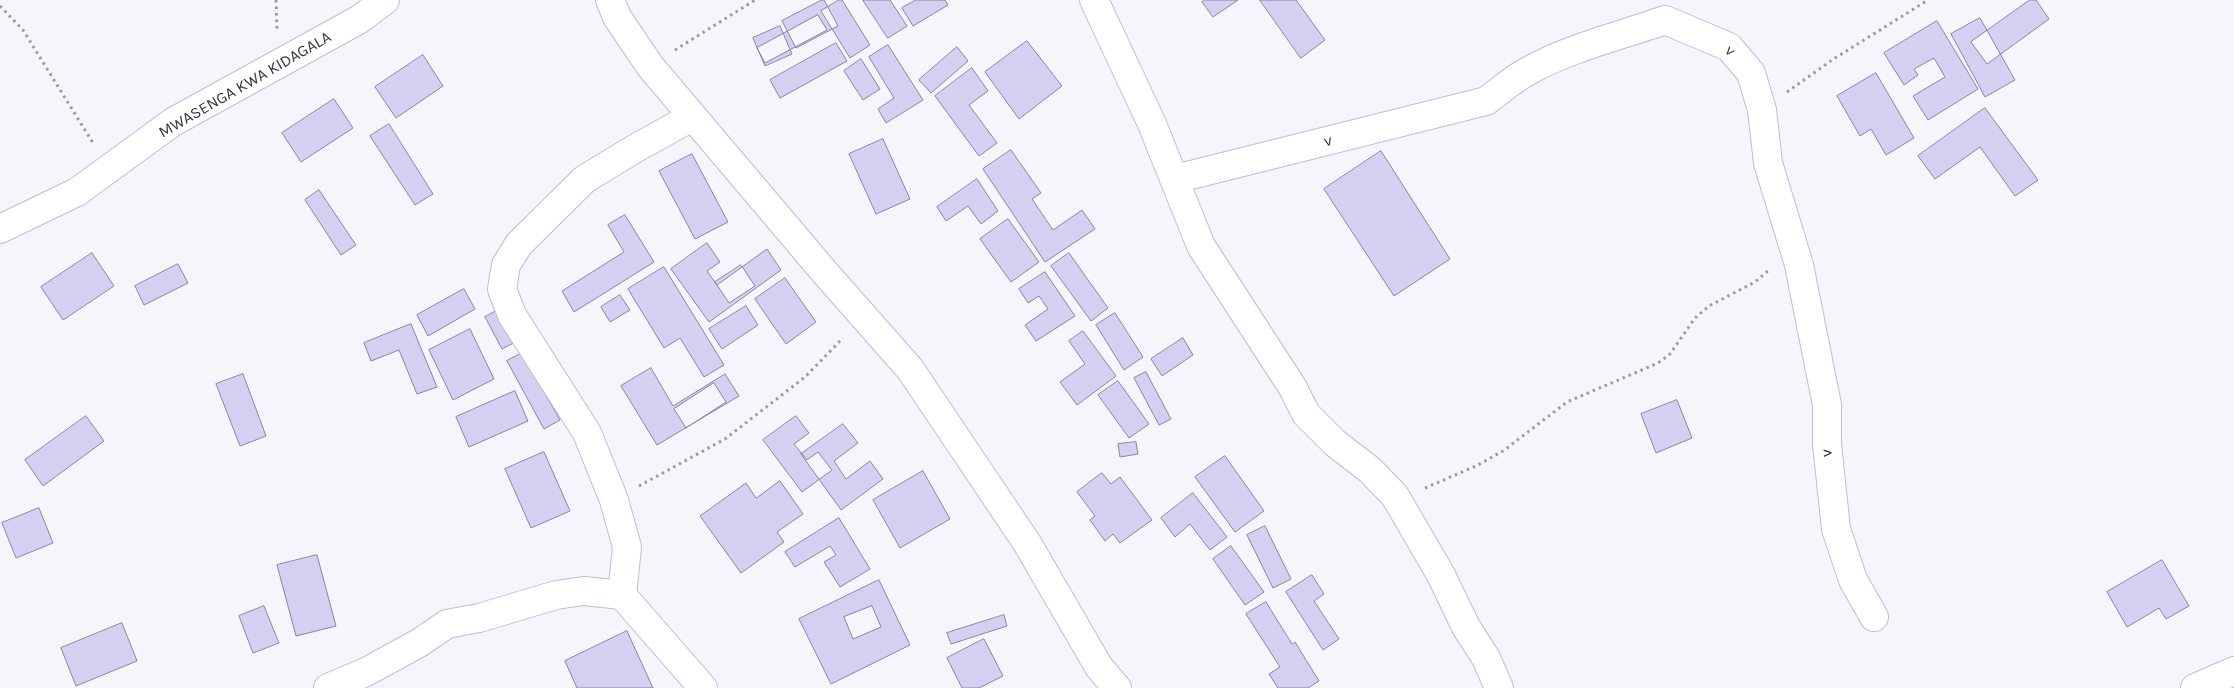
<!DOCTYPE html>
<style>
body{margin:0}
canvas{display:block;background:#f6f5fc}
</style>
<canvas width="2234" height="688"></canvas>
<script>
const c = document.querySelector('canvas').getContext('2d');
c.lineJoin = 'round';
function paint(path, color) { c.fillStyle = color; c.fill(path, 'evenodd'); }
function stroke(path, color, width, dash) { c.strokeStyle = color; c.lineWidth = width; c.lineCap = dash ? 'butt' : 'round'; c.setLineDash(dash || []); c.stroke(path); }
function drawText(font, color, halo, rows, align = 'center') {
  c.font = font + ' Karla,sans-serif'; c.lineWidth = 4; c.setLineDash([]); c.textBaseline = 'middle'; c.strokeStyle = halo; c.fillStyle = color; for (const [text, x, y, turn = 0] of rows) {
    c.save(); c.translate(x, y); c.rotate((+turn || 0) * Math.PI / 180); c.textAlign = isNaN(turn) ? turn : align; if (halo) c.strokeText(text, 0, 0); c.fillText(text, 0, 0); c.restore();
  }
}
const building = new Path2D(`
 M822 0H824L838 26 796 48 782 21Z
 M839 0H842L870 45 850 58 821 11Z
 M863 0H890L907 26 888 38Z
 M916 0H945L948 5 913 26 902 8Z
 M1205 0H1238L1213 17 1202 2Z
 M1260 0H1296L1325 40 1301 58Z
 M2030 0H2036L2049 19 1987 64 1971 42Z
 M818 15 827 30 765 63 757 48Z
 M1980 18 2015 80 1985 97 1951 34Z
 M1937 21 1978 89 1928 120 1913 96 1945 77 1934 58 1914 69 1918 75 1904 85 1884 53Z
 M780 26 792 54 765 66 753 38Z
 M1027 41 1062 86 1019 119 985 72Z
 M836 43 847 61 780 98 770 80Z
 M888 45 923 100 886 123 878 109 894 98 869 57Z
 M957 47 968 61 931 93 919 80Z
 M423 55 443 86 396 118 375 87Z
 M861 59 880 89 863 100 844 71Z
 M972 68 988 91 969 105 997 143 979 156 935 96Z
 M1876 73 1914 138 1886 155 1871 129 1860 136 1837 96Z
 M334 99 353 128 301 162 282 133Z
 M1985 108 2038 180 2015 196 1980 147 1935 179 1918 156Z
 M389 124 433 194 415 205 370 136Z
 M883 139 910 199 876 214 849 154Z
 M1011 150 1041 193 1032 199 1053 230 1082 210 1095 229 1045 262 983 169Z
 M1381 151 1450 259 1394 296 1324 189Z
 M692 154 728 222 695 239 659 171Z
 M977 179 998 211 981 224 968 206 946 221 937 207Z
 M319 190 356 245 341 255 305 200Z
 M625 215 654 262 574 312 562 291 624 252 608 225Z
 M1008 219 1039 262 1011 282 980 239Z
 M707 243 720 262 707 271 717 285 767 249 781 270 709 322 671 269Z
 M92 253 114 286 63 320 41 287Z
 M1069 253 1108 308 1091 321 1051 266Z
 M178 264 188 283 144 305 135 286Z
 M741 265 755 286 729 303 715 282Z
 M664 267 724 365 704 377 680 338 664 348 628 289Z
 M1045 272 1075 316 1036 341 1025 325 1048 309 1039 296 1028 303 1019 289Z
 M785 278 816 322 786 344 755 299Z
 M464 289 475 309 428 336 417 315Z
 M620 295 630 310 610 322 601 307Z
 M746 306 758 325 722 349 709 329Z
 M500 309 517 341 502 349 485 317Z
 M1115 313 1143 357 1124 370 1096 325Z
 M411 324 437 387 417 394 399 350 371 361 364 343Z
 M470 329 494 379 453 400 429 350Z
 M1083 331 1116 376 1077 405 1060 382 1085 364 1069 341Z
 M1183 338 1193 355 1162 376 1151 359Z
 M522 353 560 420 544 429 507 361Z
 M651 368 673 406 725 374 739 396 657 445 621 386Z
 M1146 372 1171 419 1159 425 1134 378Z
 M243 374 266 436 240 446 216 384Z
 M1118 381 1149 424 1129 438 1098 395Z
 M714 383 726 402 686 428 674 409Z
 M515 391 528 421 469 447 456 417Z
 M1677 400 1692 438 1656 453 1641 414Z
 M86 416 104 441 43 486 25 460Z
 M796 416 809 433 794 444 807 460 818 452 832 470 802 492 763 440Z
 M843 424 858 443 834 461 846 479 870 461 883 479 841 510 801 454Z
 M1136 442 1138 454 1120 457 1118 444Z
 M544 452 570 511 531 528 505 469Z
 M1225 456 1264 511 1235 532 1195 477Z
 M923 471 950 519 900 548 873 500Z
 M1102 473 1111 484 1120 477 1152 520 1120 543 1113 534 1105 541 1090 520 1095 516 1077 492Z
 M780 481 803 514 777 532 784 542 741 573 700 516 746 483 756 498Z
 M1193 493 1227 537 1210 550 1190 524 1175 537 1161 518Z
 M39 508 53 543 16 558 2 523Z
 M839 518 870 569 840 587 824 562 836 555 830 546 795 567 785 552Z
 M1265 526 1291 579 1273 588 1247 535Z
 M1231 546 1264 592 1245 605 1213 559Z
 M317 555 336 626 296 636 277 565Z
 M2162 560 2189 606 2166 619 2159 608 2127 627 2107 592Z
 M1312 575 1324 594 1314 601 1339 639 1323 650 1286 592Z
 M879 580 910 645 831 684 799 619ZM872 606 881 627 853 639 844 617Z
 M1266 602 1292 644 1295 642 1319 681 1308 688H1278L1269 674 1280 667 1246 614Z
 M264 606 279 643 253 653 239 616Z
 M1004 615 1007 626 951 644 947 633Z
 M122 623 137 661 76 686 61 648Z
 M627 631 653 688H577L565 661Z
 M984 639 1003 676 979 688H962L947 658Z`);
const path = new Path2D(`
 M276 0 277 29
 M0 6 23 30 93 143
 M675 50 755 0
 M1787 92 1832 60 1928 0
 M639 486 725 439 805 377 843 338
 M1425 488 1476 466 1503 451 1567 402 1658 363 1670 354 1695 318 1709 306 1755 282 1769 270`);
const minor = new Path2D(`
 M610 0 617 17 650 66 827 275 910 369 1027 543 1099 667 1117 688
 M1094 0 1152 124 1201 246 1293 388 1306 414 1335 443 1370 470 1395 496 1441 575 1466 627 1486 658 1499 688
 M1175 179 1486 101C1500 91 1514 78 1530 70 1572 47 1620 36 1665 20L1729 47 1751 73 1762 110 1768 163 1799 265 1827 405V444L1836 529 1853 580 1874 617
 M0 229 77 192 173 122 360 19 385 0
 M622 595 627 547 614 500 587 433 512 315 502 289 506 265 519 244 585 179 636 148 692 117
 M328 688 366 672 419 643 447 624 479 618 556 595 584 591 622 595 703 688
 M2195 688 2234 671`);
const streetNames = [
 ["v",1730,51,41],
 ["MWASENGA KWA KIDAGALA",245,85,-30],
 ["v",1328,141,-14],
 ["v",1827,453,-94]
];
paint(building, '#d7cff1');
stroke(building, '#8b83a3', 1);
stroke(minor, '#c2badc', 30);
stroke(path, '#9c99a4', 3, [2.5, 4]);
stroke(minor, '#fff', 28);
drawText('16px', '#393543', '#fff', streetNames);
</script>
